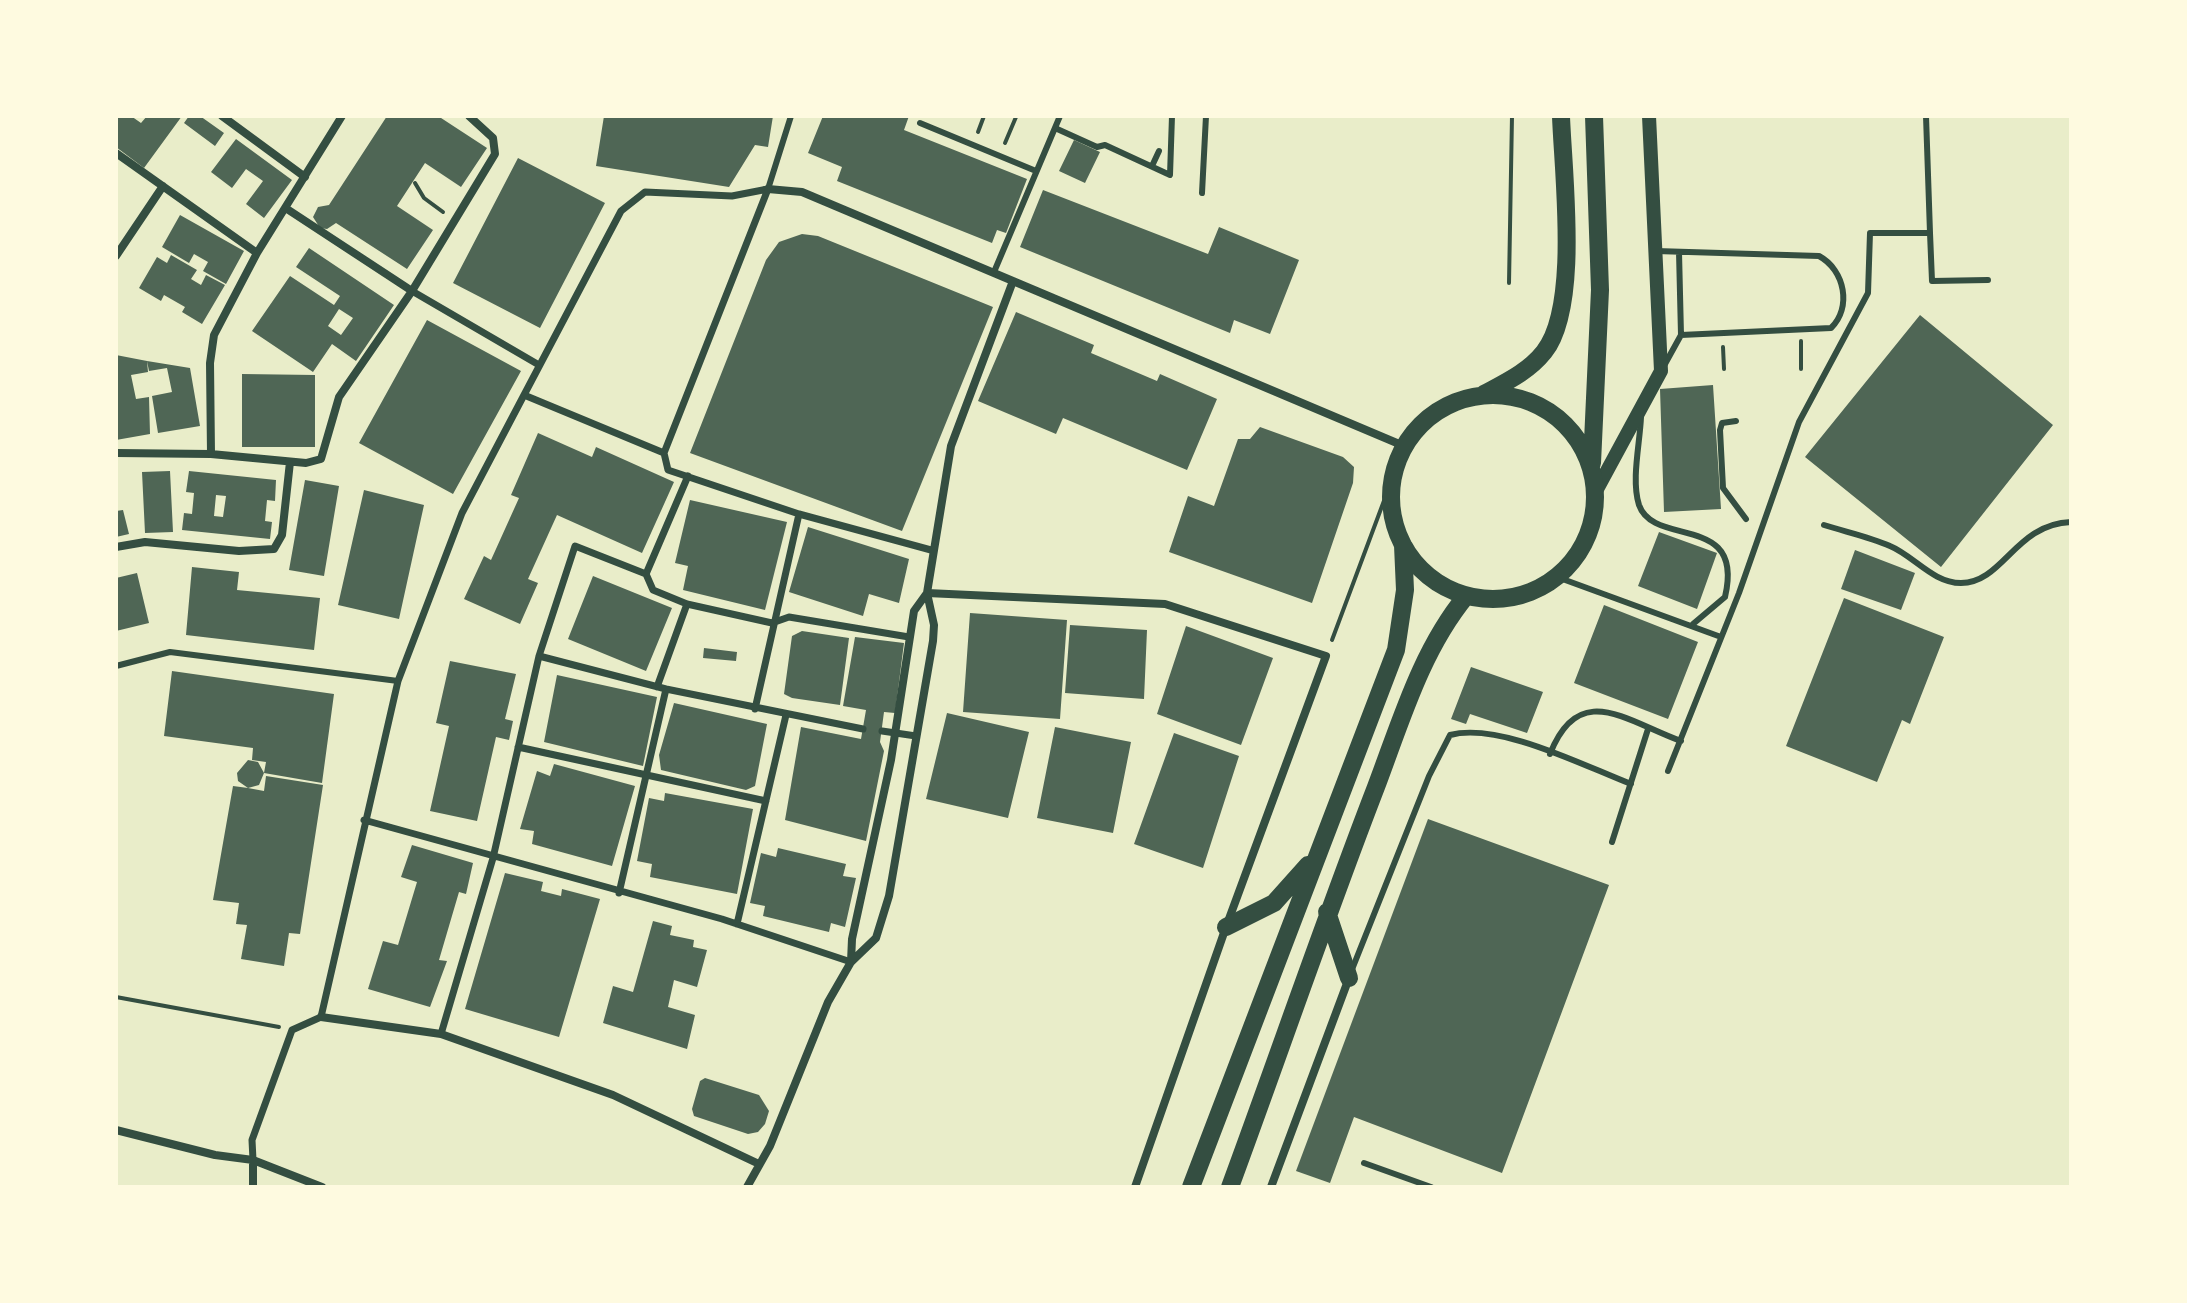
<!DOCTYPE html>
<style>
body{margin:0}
#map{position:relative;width:2187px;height:1303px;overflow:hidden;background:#e9edc9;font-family:"PT Sans",sans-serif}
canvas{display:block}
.frame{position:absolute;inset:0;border:118px solid #fefae0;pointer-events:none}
</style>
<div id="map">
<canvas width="2187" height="1303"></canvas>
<div class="frame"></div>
</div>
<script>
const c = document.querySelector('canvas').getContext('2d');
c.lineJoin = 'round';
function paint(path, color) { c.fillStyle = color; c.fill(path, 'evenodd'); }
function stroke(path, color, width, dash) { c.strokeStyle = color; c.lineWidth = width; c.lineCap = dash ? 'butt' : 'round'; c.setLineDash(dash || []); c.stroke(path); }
const building = new Path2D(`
 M116 116H131L141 123 147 116H182L144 168 116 147Z
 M189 116H200L224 133 215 146 184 123Z
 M387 116H438L487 148 461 187 425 163 397 206 433 230 407 269 336 223 327 229 320 228 313 217 318 207 329 205Z
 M604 116H773L768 147 755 145 729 187 596 166Z
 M823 116H909L904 130 1027 179 1006 233 997 230 992 243 837 181 842 167 808 153Z
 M236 139 292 180 264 218 246 204 263 181 246 169 232 188 211 172Z
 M1074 140 1100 152 1085 183 1059 171Z
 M518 158 605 203 540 328 453 283Z
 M1043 190 1208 254 1219 227 1299 260 1270 334 1234 320 1230 333 1020 247Z
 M180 215 244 251 226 284 203 271 208 262 194 254 189 263 162 247Z
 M802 234 818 236 993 307 902 531 690 453 766 260 779 242Z
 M309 248 394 305 356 361 332 344 313 372 252 331 290 276 334 305 340 296 296 267ZM339 309 353 318 341 335 328 326Z
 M171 255 197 270 191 279 201 285 206 275 225 285 202 324 182 312 185 307 164 295 161 301 139 288 157 257 167 263Z
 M1016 312 1094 345 1091 353 1157 381 1160 374 1217 399 1187 470 1063 418 1056 434 978 401Z
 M1920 315 2053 425 1941 567 1805 457Z
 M427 320 521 371 453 494 359 443Z
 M116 355 147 361 148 372 131 375 136 399 149 397 150 434 116 440Z
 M147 361 190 368 200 426 158 433 152 396 172 392 167 368 149 371Z
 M242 374 315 375V447H242Z
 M1713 385 1721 509 1664 512 1660 389Z
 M1260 427 1343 457 1354 467 1353 483 1312 603 1169 552 1188 496 1214 506 1238 439H1250Z
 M538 433 592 457 596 447 674 482 642 553 557 515 528 579 538 583 520 624 464 599 484 556 491 560 519 498 511 495Z
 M170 471 173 532 145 533 142 472Z
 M189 471 276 480 275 501 267 500 265 521 272 522 270 539 182 530 184 513 192 514 194 493 186 492ZM216 495 226 496 223 517 214 516Z
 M305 480 339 486 324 576 289 570Z
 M364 490 424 505 399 619 338 605Z
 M690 500 787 522 765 610 683 590 688 566 675 563Z
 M123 510 129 534 116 537V511Z
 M808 527 909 559 899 603 869 594 863 616 789 592Z
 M1659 532 1717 553 1697 609 1638 586Z
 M1855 550 1915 573 1901 610 1841 589Z
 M192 567 239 572 237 590 320 598 314 650 186 635Z
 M137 573 149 623 116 631V578Z
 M593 576 672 608 646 671 568 639Z
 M1844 598 1944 637 1910 724 1902 720 1877 782 1786 746Z
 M1604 605 1698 642 1668 719 1574 683Z
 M970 613 1067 620 1060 719 963 712Z
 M1070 625 1147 630 1144 699 1065 693Z
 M1186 626 1273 658 1241 745 1157 714Z
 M802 631 849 638 840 705 792 698 784 694 792 636Z
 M855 637 904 643 895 713 884 712 880 742 884 751 866 841 785 820 801 727 861 739 866 710 843 706Z
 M704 648 737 652 736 661 703 658Z
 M450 661 516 674 505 719 513 721 509 740 496 737 477 821 430 811 449 726 436 723Z
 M1471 667 1543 692 1527 733 1470 714 1466 724 1451 719Z
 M172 671 334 694 322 783 264 773 266 762 252 760 253 748 164 736Z
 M557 675 657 697 643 766 544 742Z
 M674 703 767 724 755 786 746 790 661 770 659 755Z
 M947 713 1029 732 1008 818 926 799Z
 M1055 727 1131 742 1113 833 1037 818Z
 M1174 733 1239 756 1203 868 1134 844Z
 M248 760 258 762 264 773 259 785 248 788 264 791 266 776 323 785 300 934 289 933 284 966 241 959 247 925 236 924 239 903 213 900 233 786 248 788 238 781 237 773Z
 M554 764 635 786 612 866 532 844 534 831 520 829 537 771 550 776Z
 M665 793 753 809 737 894 650 877 652 864 637 861 649 798 664 801Z
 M1428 819 1609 885 1502 1173 1354 1117 1330 1183 1296 1171Z
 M412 845 473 863 466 894 459 892 439 960 447 961 430 1007 368 989 383 941 398 945 417 882 401 877Z
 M778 848 846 864 843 876 856 878 845 927 831 923 829 932 763 916 765 906 750 903 761 853 776 857Z
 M505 873 543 882 541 891 561 896 562 889 600 899 559 1037 465 1009Z
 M653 921 672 926 670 935 694 940 693 947 707 950 697 987 674 980 668 1007 695 1015 687 1049 603 1023 613 986 633 992Z
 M705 1078 759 1095 769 1111 765 1124 758 1132 748 1134 694 1116 692 1109 700 1081Z`);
const path = new Path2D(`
 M978 132 984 116
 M1005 143 1016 117
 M415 183 424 198 443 212
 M1509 283 1512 116
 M1723 347 1724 369
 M1801 369V341
 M1332 640 1394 474
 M116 997 279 1027`);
const service = new Path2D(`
 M920 123 1036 171
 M1055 128 1097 147 1105 145 1170 175 1172 116
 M1152 166 1159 151
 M765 189H768L791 116
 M1202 193 1206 116
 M1930 233 1932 281 1988 280
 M1656 251 1819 256C1845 270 1852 308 1831 328L1681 335
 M994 272 1060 116
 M1665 364 1681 335 1679 252
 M1641 417C1640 443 1631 480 1639 505 1654 548 1745 512 1725 597L1693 624
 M1736 421 1722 423 1720 430 1723 488 1746 519
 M1824 525C1846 532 1870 537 1890 546 1914 556 1933 583 1961 583 2003 583 2015 524 2071 522
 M1557 577 1721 637
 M116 666 170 652 398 681
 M1550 754C1579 680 1626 721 1681 741
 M1668 771 1739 593 1799 422 1868 293 1870 233H1930L1926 116
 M1612 842 1648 729
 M1351 972 1429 776 1450 735C1499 722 1582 765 1631 784
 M1364 1163 1431 1187`);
const pedestrian = new Path2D(`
 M768 189 664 453 524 395 621 211 645 192 732 196Z
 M412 291 539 365
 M664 453 668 470 799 514 931 550
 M646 574 653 590 687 604 772 623 789 617 909 637
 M539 656 666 689 863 729
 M657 687 687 604
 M755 709 799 514
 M882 731 916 736
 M518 747 766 801
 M364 820 722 919 851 962
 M619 893 666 689
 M737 924 786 715
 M441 1034 493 858 539 656 575 546 646 574 688 476
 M253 1160 252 1140 292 1030 321 1017 398 681 462 513 524 395 664 453 768 189`);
const minor = new Path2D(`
 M222 116 305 177
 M116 153 257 253
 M768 189 802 192 1404 446
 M287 209 412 291
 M116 256 163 186
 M116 453 211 454 306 463 321 459 339 397 412 291 495 154 493 138 469 116
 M211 454 210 363 214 335 257 253 342 116
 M116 547 145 542 239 551 274 549 282 535 290 462
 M927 593 1165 604 1326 656 1226 927 1135 1187
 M851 962 852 939 891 760 914 611 927 593
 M321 1017 441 1034 613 1095 759 1164
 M116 1130 215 1155 253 1160 322 1187
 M253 1187V1160
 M747 1187 770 1146 828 1002 851 962 876 938 889 896 933 641 934 625 927 593 951 446 1013 281
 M1271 1187 1349 978`);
const tertiary = new Path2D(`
 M1595 493 1661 371 1649 116`);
const primary = new Path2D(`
 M1484 394C1506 382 1528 372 1544 352 1580 307 1563 174 1561 116
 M1391 497a102 102 0 1 1 204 0a102 102 0 1 1-204 0Z
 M1592 463 1600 290 1594 116
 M1327 912 1349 978
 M1226 927 1274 903 1308 865
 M1191 1187 1396 650 1405 590 1403 545
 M1230 1187C1279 1054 1325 919 1376 787 1401 721 1421 651 1466 596`);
paint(building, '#4f6655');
stroke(path, '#344e41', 4);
stroke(service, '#344e41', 6);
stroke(pedestrian, '#344e41', 7);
stroke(minor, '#344e41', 8);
stroke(tertiary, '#344e41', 14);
stroke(primary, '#344e41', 18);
</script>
